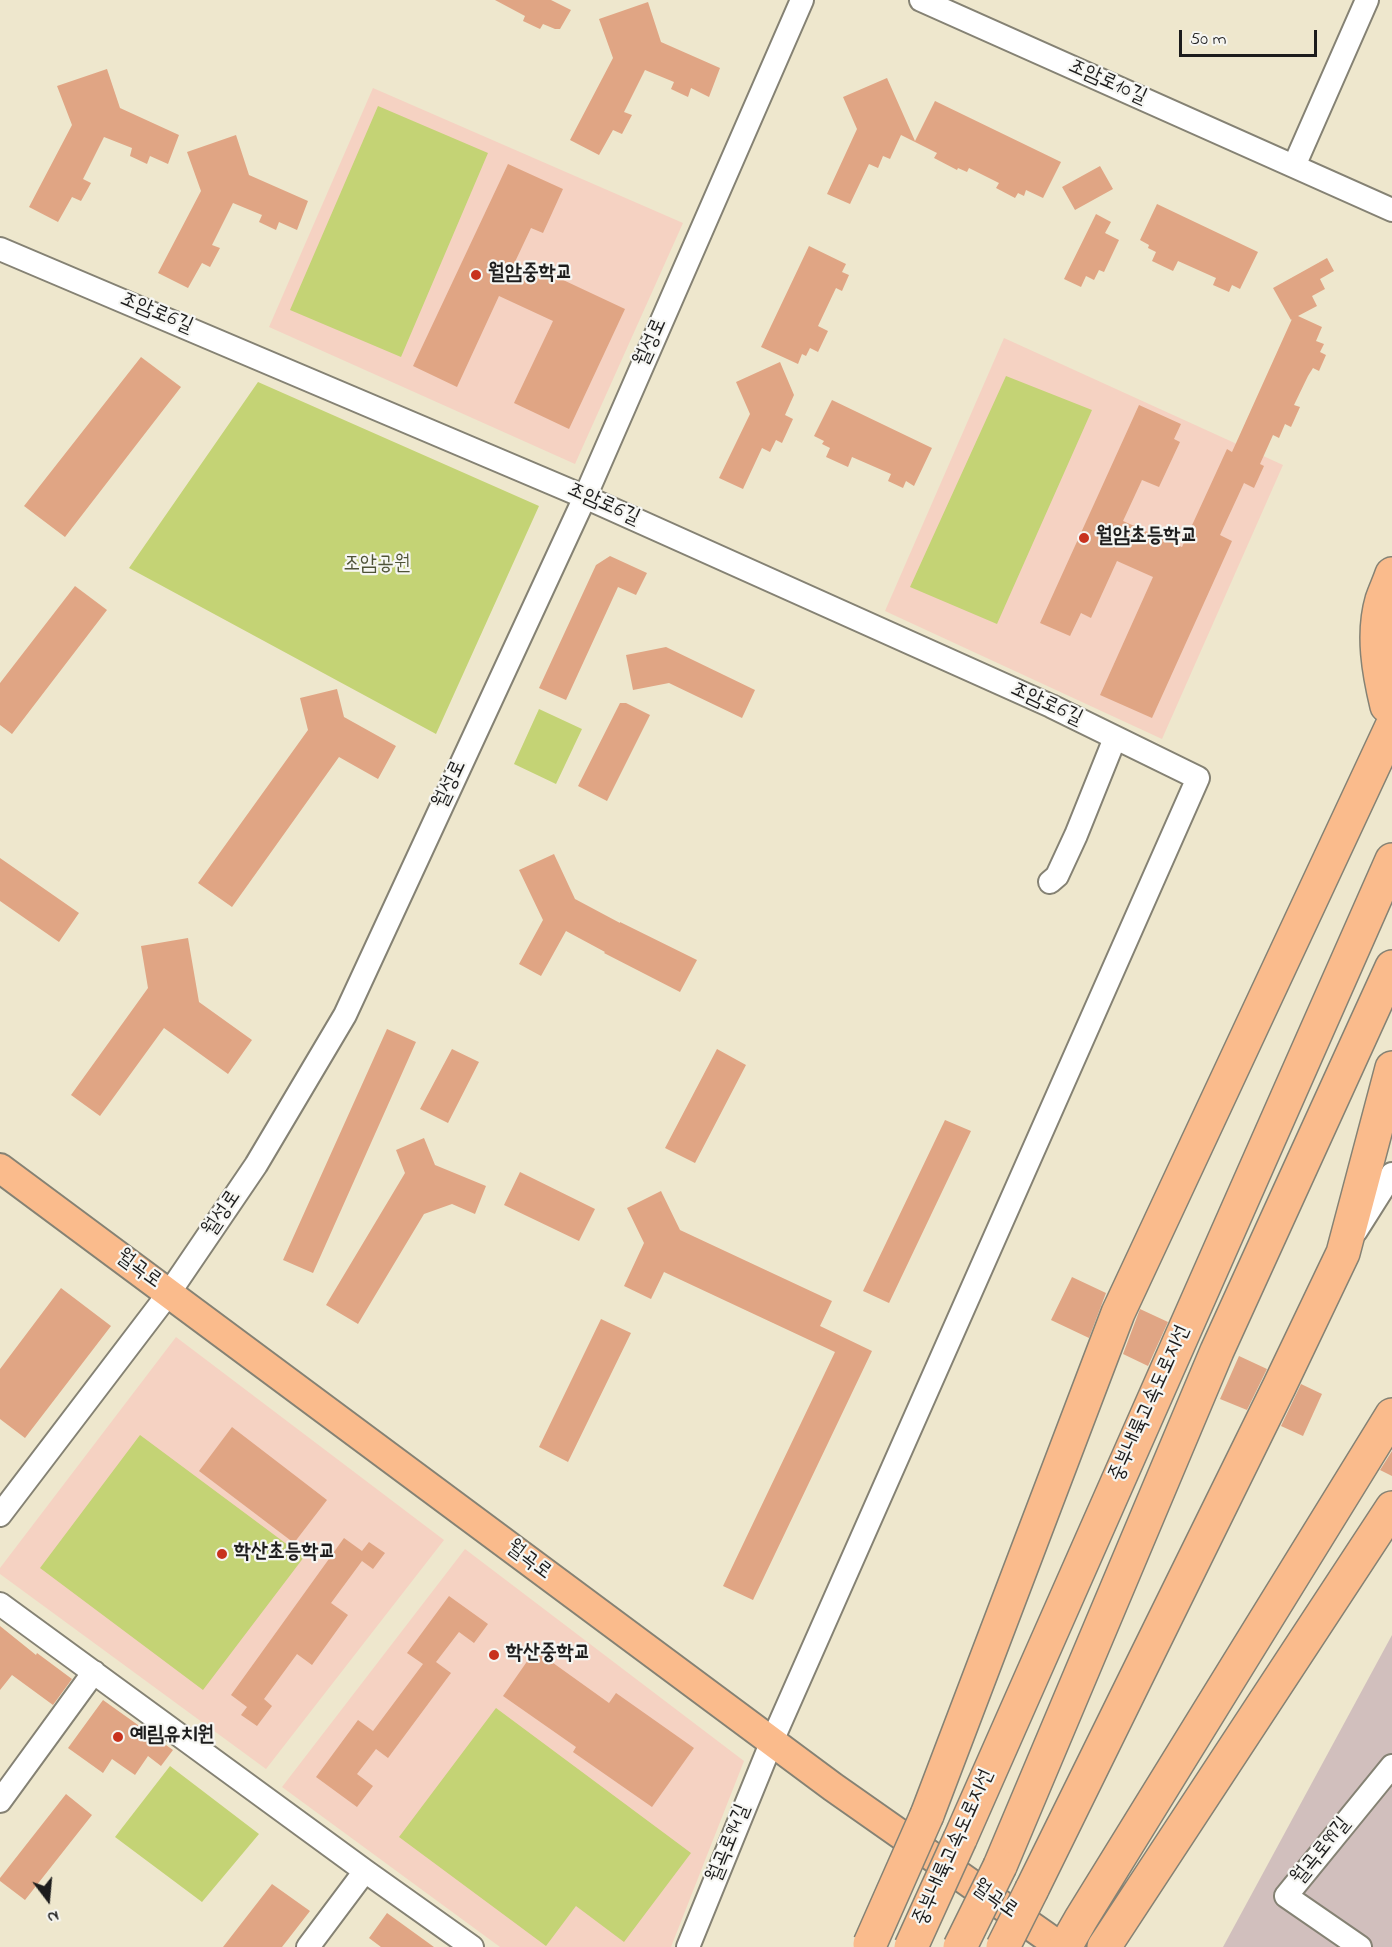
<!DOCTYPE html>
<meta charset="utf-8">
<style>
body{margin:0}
#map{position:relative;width:1392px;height:1947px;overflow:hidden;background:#eee7cd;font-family:"Indie Flower",sans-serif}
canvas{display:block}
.north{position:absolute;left:18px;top:1869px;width:60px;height:60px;-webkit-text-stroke:4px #f6f6f2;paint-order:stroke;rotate:164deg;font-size:16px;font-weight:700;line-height:24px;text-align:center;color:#1c1c1c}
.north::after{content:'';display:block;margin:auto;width:21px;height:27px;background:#1c1c1c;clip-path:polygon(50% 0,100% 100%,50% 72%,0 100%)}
.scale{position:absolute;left:1179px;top:30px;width:138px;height:27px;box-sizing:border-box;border:3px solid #1c1c1c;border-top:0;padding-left:8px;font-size:18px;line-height:21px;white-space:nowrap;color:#1c1c1c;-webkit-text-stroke:4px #f6f6f2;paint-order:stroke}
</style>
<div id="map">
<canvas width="1392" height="1947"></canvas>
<div class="north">N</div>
<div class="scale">50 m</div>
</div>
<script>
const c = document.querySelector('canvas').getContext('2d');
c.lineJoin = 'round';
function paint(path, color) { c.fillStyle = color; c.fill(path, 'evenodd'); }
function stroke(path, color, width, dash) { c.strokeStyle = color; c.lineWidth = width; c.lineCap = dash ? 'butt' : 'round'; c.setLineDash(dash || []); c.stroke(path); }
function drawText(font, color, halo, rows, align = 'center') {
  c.font = font + ' "Indie Flower","Poor Story",sans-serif'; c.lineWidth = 4.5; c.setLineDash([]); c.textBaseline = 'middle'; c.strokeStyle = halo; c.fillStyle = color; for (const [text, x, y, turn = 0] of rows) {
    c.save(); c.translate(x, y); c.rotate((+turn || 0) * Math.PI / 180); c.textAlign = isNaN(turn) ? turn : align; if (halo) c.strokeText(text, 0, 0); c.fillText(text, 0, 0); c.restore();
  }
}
const built = new Path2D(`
 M373 88 683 223 575 464 269 327Z
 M1004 338 1283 465 1162 739 885 611Z
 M176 1337 444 1540 266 1769 0 1574V1568Z
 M465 1549 744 1761 671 1947H500L282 1787Z`);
const industrial = new Path2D(`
 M1392 1635V1947H1223Z`);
const green = new Path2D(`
 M378 106 488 153 401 357 290 310Z
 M1006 376 1092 410 997 624 910 587Z
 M258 382 539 506 436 734 129 568Z
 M539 709 582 729 556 784 514 764Z
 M140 1435 304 1557 203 1690 40 1568Z
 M496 1708 691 1853 624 1942 576 1906 546 1946 399 1837Z
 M170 1766 259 1834 202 1902 115 1837Z`);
const building = new Path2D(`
 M495 0H551L571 10 560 29H555L543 24 540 29 523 21 525 16Z
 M648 2 661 42 720 68 709 97 691 88 688 97 671 89 674 82 645 70 624 112 632 115 622 134 613 130 599 155 570 140 613 58 599 19Z
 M107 69 120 108 179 135 168 164 150 156 147 164 130 156 132 148 104 137 83 179 91 183 81 201 72 197 58 222 29 207 72 125 57 86Z
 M887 78 915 141 935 101 1061 162 1043 198 1026 190 1024 196 1018 193 1015 198 996 188 999 183 969 168 967 172 958 168 957 170 934 158 937 153 901 135 890 159 883 156 878 168 869 164 850 204 827 194 857 129 843 97Z
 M236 135 249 175 308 201 297 230 279 222 276 230 259 222 262 215 233 203 212 245 220 248 210 267 202 263 188 288 158 273 201 191 187 152Z
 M508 164 563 189 543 233 531 228 513 266 540 279 544 271 625 309 569 429 514 403 553 321 499 296 457 387 413 366Z
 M1100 166 1113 189 1075 210 1062 187Z
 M1157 204 1258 252 1240 289 1232 285 1229 292 1213 285 1216 278 1178 261 1173 271 1152 261 1156 252 1148 248 1149 245 1140 240Z
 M1096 214 1111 222 1105 233 1119 240 1104 272 1099 270 1094 280 1086 276 1081 287 1064 279Z
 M809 246 846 264 842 272 849 275 842 291 836 288 818 326 828 331 818 352 810 348 806 356 802 354 798 364 761 347Z
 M1327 258 1334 271 1320 279 1325 289 1312 296 1317 306 1298 316 1322 327 1316 341 1324 344 1320 352 1326 355 1319 371 1313 368 1308 376 1294 405 1300 407 1291 427 1285 424 1279 438 1273 435 1260 464 1264 466 1254 488 1244 483 1220 535 1232 541 1152 718 1100 695 1153 577 1117 561 1091 618 1081 613 1070 636 1040 623 1139 405 1181 424 1174 439 1180 442 1159 487 1142 480 1123 521 1182 547 1227 449 1232 452 1292 319 1291 320 1273 288Z
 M141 357 181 387 65 537 24 506Z
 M780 362 794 395 785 415 793 419 782 443 776 440 770 452 762 448 743 489 719 478 750 414 736 382Z
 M832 400 932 448 914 486 906 481 903 488 888 481 891 474 852 457 848 467 826 457 830 448 822 444 824 441 814 436Z
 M610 556 647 573 636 595 618 587 566 700 539 688 596 565Z
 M75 586 107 610 12 734 0 725V683Z
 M666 647 755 690 742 718 669 683 633 690 626 655Z
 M337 689 344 717 396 746 378 779 339 757 232 907 198 883 308 730 300 698Z
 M620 703H626L650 715 607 801 578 786Z
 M554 854 575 899 620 923V922L697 960 680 992 604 953 605 952 566 931 541 976 519 964 543 920 519 870Z
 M0 858 79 913 59 942 0 901Z
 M188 938 199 1002 252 1040 228 1074 164 1028 100 1116 71 1095 148 988 141 946Z
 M387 1029 416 1042 313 1273 283 1260Z
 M452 1049 479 1062 448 1123 420 1109Z
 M717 1049 746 1065 695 1163 665 1148Z
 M945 1120 971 1131 889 1303 863 1291Z
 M424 1138 435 1165 486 1186 475 1214 452 1204 424 1214 358 1324 326 1305 405 1173 396 1150Z
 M520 1172 595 1209 579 1241 504 1205Z
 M661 1191 680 1230 832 1301 820 1326 872 1351 753 1600 723 1586 835 1352 664 1272 651 1299 624 1286 644 1243 627 1208Z
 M1072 1277 1106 1293 1089 1338 1051 1320Z
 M61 1288 111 1326 25 1438 0 1419V1369Z
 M1140 1309 1168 1322 1148 1366 1123 1354Z
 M601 1319 631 1333 568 1462 539 1447Z
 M1239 1356 1267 1369 1247 1410 1220 1399Z
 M1301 1384 1322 1394 1303 1436 1281 1426Z
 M232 1427 327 1500 294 1543 199 1471Z
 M1392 1451V1476L1380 1470Z
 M344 1538 362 1551 369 1542 385 1553 373 1569 362 1561 331 1603 348 1615 312 1665 297 1654 264 1699 272 1706 257 1726 241 1715 247 1707 231 1695Z
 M449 1596 488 1624 474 1643 459 1632 436 1662 451 1673 388 1758 376 1749 357 1774 373 1786 357 1807 316 1777 358 1720 373 1731 423 1664 407 1653Z
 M0 1626 36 1655 37 1653 72 1679 53 1705 12 1675 0 1690Z
 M535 1650 609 1703 616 1693 694 1748 652 1807 573 1752 576 1747 503 1696Z
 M103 1700 173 1750 161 1766 148 1756 135 1775 112 1759 103 1773 68 1748Z
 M66 1794 92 1815 25 1900 0 1881V1878Z
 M272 1884 310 1911 282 1947H223Z
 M387 1913 434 1947H381L369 1938Z`);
const minor = new Path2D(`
 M921 0 1392 210
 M1294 166 1367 0
 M0 249 585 497 1051 706 1198 778 772 1741 688 1947
 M1050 882 1057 876 1076 835 1115 738
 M1356 1231 1392 1174
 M0 1515 169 1293 256 1165 345 1015 585 497 802 0
 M0 1604 365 1871 472 1947
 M0 1801 94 1672
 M308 1947 365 1871
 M1360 1947 1286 1896 1392 1766`);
const major = new Path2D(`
 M0 1168 833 1787 1061 1947`);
const highway = new Path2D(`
 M1387 706C1379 673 1372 634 1382 600 1385 591 1389 583 1392 574
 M927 1815 1118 1313 1392 726
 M960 1839 1392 860
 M1000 1866 1217 1351 1392 967
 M1032 1889 1279 1387 1343 1253 1392 1068
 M1065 1947 1081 1919 1392 1415
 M1104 1947 1392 1508`);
const highwayBridge = new Path2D(`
 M870 1944 927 1815
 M911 1947 960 1839
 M960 1947 1000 1866
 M1003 1947 1032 1889`);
const markers = [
 [476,275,6,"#c8321e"],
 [1084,538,6,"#c8321e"],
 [222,1554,6,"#c8321e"],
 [494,1655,6,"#c8321e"],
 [118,1737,6,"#c8321e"]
];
const streetNames = [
 ["조암로10길",1107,83,24],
 ["조암로6길",156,314,23],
 ["월성로",652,343,-66],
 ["조암로6길",603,505,24],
 ["조암로6길",1046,705,25],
 ["월성로",451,785,-65],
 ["월성로",223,1214,-56],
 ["월곡로",138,1270,36],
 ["중부내륙고속도로지선",1151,1404,-66],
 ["월곡로",528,1561,37],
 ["월곡로94길",730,1844,-68],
 ["중부내륙고속도로지선",955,1848,-66],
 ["월곡로99길",1322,1852,-51],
 ["월곡로",994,1900,35]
];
const poiNames = [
 ["월암중학교",488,275],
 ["월암초등학교",1096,538],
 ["학산초등학교",234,1554],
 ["학산중학교",506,1655],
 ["예림유치원",130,1737]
];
const parkNames = [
 ["조암공원",377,566]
];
paint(built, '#f5d2c2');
paint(industrial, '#d1bfbd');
paint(green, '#c4d375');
paint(building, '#e0a584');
stroke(minor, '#858274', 26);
stroke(major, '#858274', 32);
stroke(highway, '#858274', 36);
stroke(minor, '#fff', 22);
stroke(major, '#fabb8c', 28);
stroke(highway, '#fabb8c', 33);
stroke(highwayBridge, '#858274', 36, []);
stroke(highwayBridge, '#fabb8c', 33);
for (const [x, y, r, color] of markers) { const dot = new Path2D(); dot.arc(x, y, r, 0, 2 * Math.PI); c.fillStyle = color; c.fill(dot); stroke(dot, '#f6f6f2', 2); }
drawText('21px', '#1c1c1c', '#f6f6f2', streetNames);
drawText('bold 21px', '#1c1c1c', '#f6f6f2', poiNames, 'left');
drawText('21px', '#4e5337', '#f6f6f2', parkNames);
</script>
